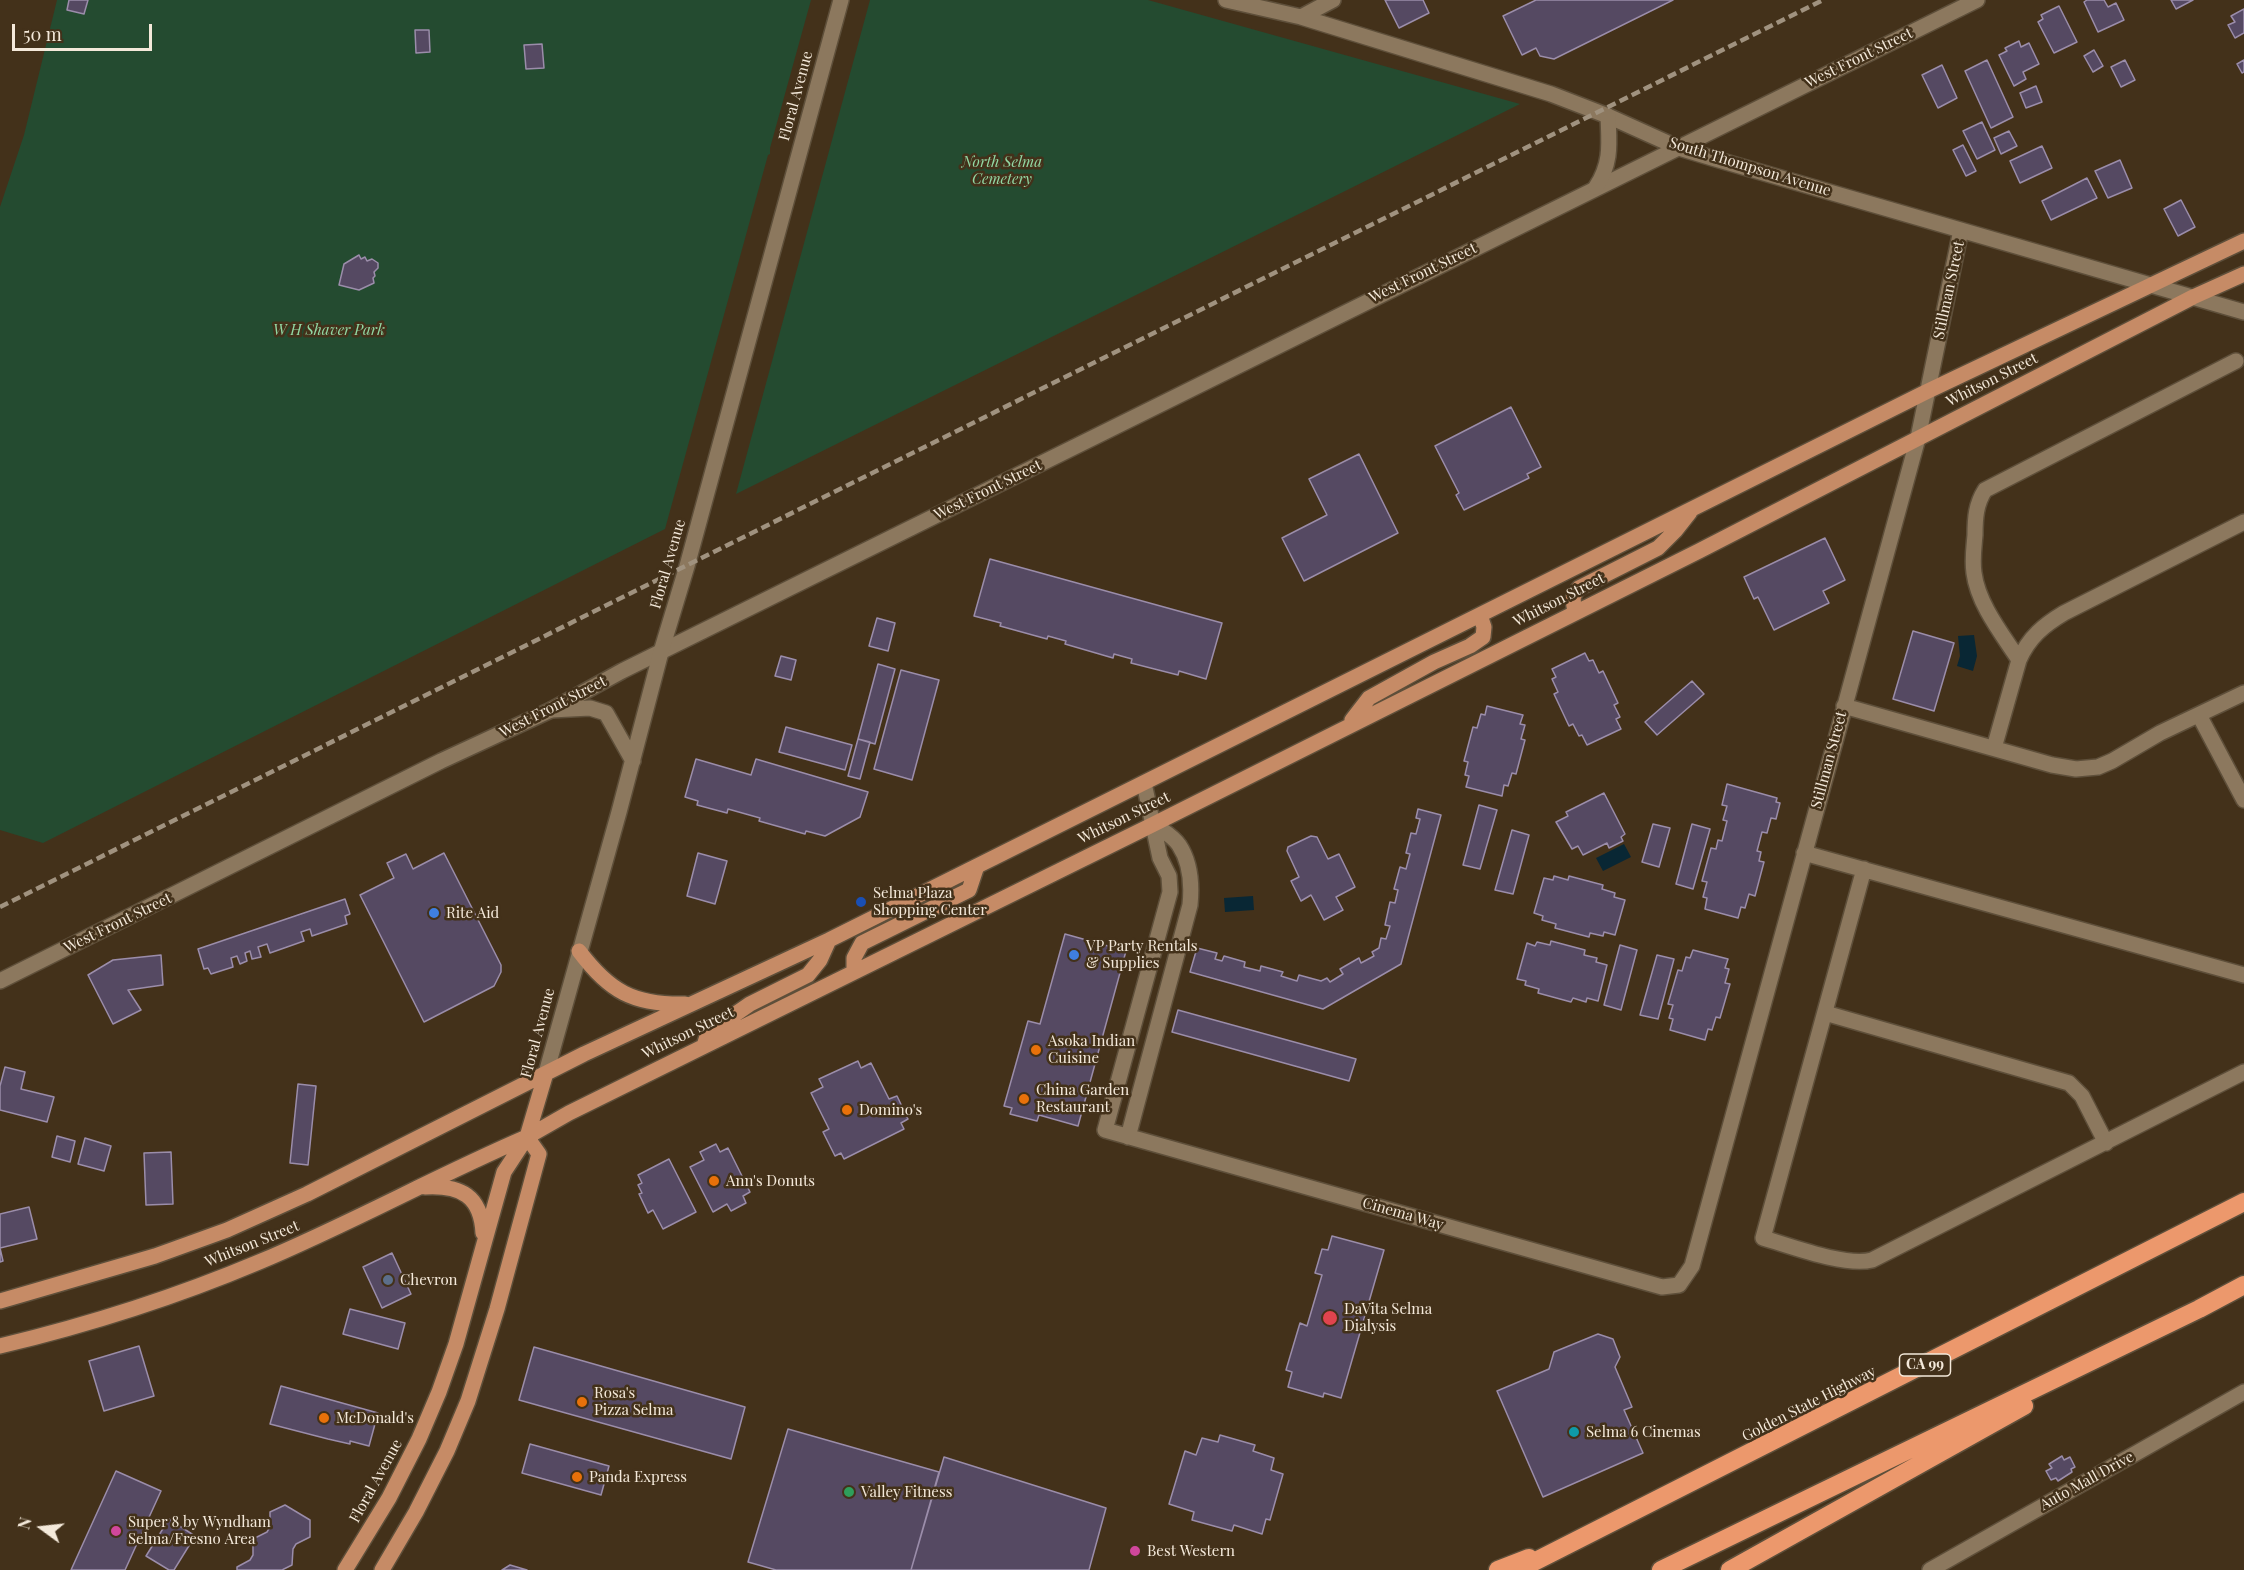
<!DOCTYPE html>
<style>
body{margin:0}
#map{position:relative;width:2244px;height:1570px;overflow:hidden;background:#43311a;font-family:"Playfair Display",serif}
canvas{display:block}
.north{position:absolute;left:12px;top:1498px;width:60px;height:60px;-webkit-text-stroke:4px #43311a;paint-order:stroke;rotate:285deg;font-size:16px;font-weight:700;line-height:24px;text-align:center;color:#f4e9da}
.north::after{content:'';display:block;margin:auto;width:21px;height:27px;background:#f4e9da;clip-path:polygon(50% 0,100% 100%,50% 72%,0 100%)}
.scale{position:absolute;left:12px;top:24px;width:140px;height:27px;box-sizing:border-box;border:3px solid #f4e9da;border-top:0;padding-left:8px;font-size:18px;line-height:21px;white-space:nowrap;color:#f4e9da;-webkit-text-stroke:4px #43311a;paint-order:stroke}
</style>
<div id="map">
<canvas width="2244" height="1570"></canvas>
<div class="north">N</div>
<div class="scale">50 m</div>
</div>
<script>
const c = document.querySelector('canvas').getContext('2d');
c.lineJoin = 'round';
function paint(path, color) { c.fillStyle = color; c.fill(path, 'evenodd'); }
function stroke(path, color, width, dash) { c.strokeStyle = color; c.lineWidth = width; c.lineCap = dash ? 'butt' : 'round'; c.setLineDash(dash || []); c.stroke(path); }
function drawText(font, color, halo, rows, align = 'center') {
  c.font = font + ' "Playfair Display",serif'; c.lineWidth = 5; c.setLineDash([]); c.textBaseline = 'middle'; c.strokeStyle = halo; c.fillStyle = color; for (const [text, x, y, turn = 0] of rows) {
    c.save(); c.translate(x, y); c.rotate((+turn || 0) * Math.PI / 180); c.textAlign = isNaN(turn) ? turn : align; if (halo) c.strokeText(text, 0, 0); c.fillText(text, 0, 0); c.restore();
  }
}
const green = new Path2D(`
 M57 0H811L770 148V154L768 155 665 529 43 843 0 830V207L24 135Z
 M870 0H1148L1520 104 736 494Z`);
const water = new Path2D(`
 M1974 635 1977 656 1973 671 1957 666 1960 656 1958 636Z
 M1624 844 1631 857 1603 871 1596 858Z
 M1253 896 1254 910 1225 912 1224 898Z`);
const building = new Path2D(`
 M69 0H88L84 14 67 10Z
 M1385 0H1423L1429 13 1399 28Z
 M1536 0H1673L1554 59 1540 56 1536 48 1522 55 1503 16Z
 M2087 0H2104L2108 7 2116 3 2124 20 2098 32 2084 2Z
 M2171 0H2193L2176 9Z
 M2059 6 2077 42 2054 53 2038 22 2043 19 2041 15Z
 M2244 9V33L2235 38 2228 25 2235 22 2231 16Z
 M415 30H429L430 52 416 53Z
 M2019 41 2021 47 2029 43 2039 64 2023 72 2026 79 2014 86 1999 55 2007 51 2005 48Z
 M542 44 544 68 526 69 524 45Z
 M2094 50 2103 66 2093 72 2084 56Z
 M1987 60 2013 117 1991 128 1965 71Z
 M2125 60 2135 80 2121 87 2111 67Z
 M2244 60V72L2242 73 2237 64Z
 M1942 65 1957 98 1938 108 1922 75Z
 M2036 86 2042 102 2026 108 2020 93Z
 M1982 122 1995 150 1977 159 1963 131Z
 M2009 131 2017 146 2001 154 1994 138Z
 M1963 145 1976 171 1966 176 1953 150Z
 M2042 146 2052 168 2020 183 2010 161Z
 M2120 160 2132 188 2108 198 2095 171Z
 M2087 178 2097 198 2051 220 2042 201Z
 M2181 200 2195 227 2178 236 2164 209Z
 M359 255 361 259 365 257 367 261 372 259 378 263V268L374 272 375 276 373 278 374 283 359 290 339 285 344 264Z
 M1511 407 1541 467 1527 474 1529 478 1464 510 1456 495 1459 493 1435 446Z
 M1359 454 1398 533 1304 581 1282 538 1327 515 1309 479Z
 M1825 538 1845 580 1823 591 1829 603 1774 630 1758 597 1754 599 1744 577Z
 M990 559 1222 623 1206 679 1179 671 1178 675 1131 663 1132 659 1114 654 1113 658 1065 644 1066 641 1048 636 1047 639 1000 626 1001 623 974 616Z
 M877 618 895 623 888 651 869 646Z
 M1913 631 1954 643 1934 711 1893 699Z
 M1585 653 1589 661 1593 660 1599 673 1603 671 1618 703 1614 705 1620 717 1616 719 1621 729 1587 745 1582 735 1579 736 1573 724 1569 726 1554 694 1558 692 1552 679 1556 677 1552 669Z
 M781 656 796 660 791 680 775 676Z
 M878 664 895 669 875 744 858 739Z
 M901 670 939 680 912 780 874 769Z
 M1692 681 1704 694 1657 735 1645 722Z
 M1487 706 1523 715 1520 724 1525 725 1521 739 1525 740 1516 774 1512 773 1508 786 1504 785 1502 796 1466 787 1469 776 1465 775 1468 762 1464 761 1473 727 1477 728 1481 714 1485 715Z
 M786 727 852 745 845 770 779 752Z
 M858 739 870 742 860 779 848 776Z
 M696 759 751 775 756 759 868 792 860 817 825 836 806 831 805 834 759 821 760 818 728 809 727 813 697 805 698 801 685 797Z
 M1727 784 1777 798 1776 802 1780 803 1776 819 1771 818 1767 833 1762 832 1757 851 1761 852 1759 861 1764 862 1755 896 1749 894 1745 908 1741 907 1738 918 1705 909 1707 898 1703 897 1707 882 1702 881 1711 848 1716 849 1718 840 1722 841 1727 821 1723 820 1727 806 1722 805Z
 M1604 793 1625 834 1621 837 1623 841 1609 848 1607 843 1583 855 1578 846 1572 849 1556 822 1568 816 1566 812Z
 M1479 805 1497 810 1480 869 1463 865Z
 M1418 809 1441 815 1401 964 1323 1009 1190 972 1197 948 1217 953 1215 959 1222 961 1224 956 1245 962 1244 967 1260 971 1261 966 1283 972 1281 976 1297 981 1299 975 1321 981 1327 978 1330 982 1343 974 1340 969 1359 958 1361 963 1374 956 1372 952 1379 948 1381 938 1386 939 1390 926 1385 925 1390 902 1395 903 1398 890 1394 889 1400 867 1406 869 1410 854 1406 853 1411 833 1416 834 1420 819 1416 818Z
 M1653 824 1670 828 1659 867 1642 862Z
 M1692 824 1710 829 1693 889 1676 884Z
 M1512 830 1529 835 1513 894 1495 890Z
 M1311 836 1317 837 1328 859 1339 854 1355 887 1336 897 1343 910 1324 920 1311 895 1301 901 1291 881 1299 877 1287 851 1288 847Z
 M444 853 501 965V972L494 986 424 1022 360 895 394 878 387 863 406 854 413 869Z
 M698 853 727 861 715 904 687 896Z
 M1554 876 1568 880 1569 876 1603 885 1602 889 1615 893 1614 897 1625 900 1615 935 1604 932 1603 936 1590 933 1589 937 1555 928 1556 924 1542 920 1543 916 1534 913 1544 878 1553 880Z
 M345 899 350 914 345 916 347 924 312 936 310 929 301 932 304 941 270 953 267 944 258 947 261 957 252 959 250 951 245 953 247 961 240 964 237 956 231 958 233 967 211 974 208 968 204 969 198 949Z
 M1065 934 1126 951 1078 1126 1039 1115 1037 1121 1010 1114 1012 1108 1004 1106 1028 1021 1040 1024Z
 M1551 941 1585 950 1584 955 1597 958 1596 962 1607 965 1598 1001 1587 998 1586 1002 1573 998 1571 1002 1538 993 1539 989 1525 985 1526 981 1517 979 1527 943 1535 946 1537 942 1550 945Z
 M1620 945 1637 950 1621 1010 1604 1005Z
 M1693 950 1728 959 1725 968 1729 969 1725 983 1730 984 1720 1018 1716 1017 1712 1030 1708 1029 1705 1040 1670 1030 1673 1019 1669 1018 1673 1005 1668 1004 1678 970 1682 971 1686 957 1690 958Z
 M161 955 163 985 128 990 141 1010 113 1024 88 975 113 960Z
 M1657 955 1674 959 1658 1019 1640 1015Z
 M1178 1010 1356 1059 1349 1081 1172 1032Z
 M858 1061 861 1068 871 1063 889 1099 897 1096 908 1119 901 1123 904 1129 844 1159 841 1153 835 1156 823 1132 829 1129 811 1093 823 1087 819 1079Z
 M5 1067 25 1072 21 1089 54 1097 47 1122 0 1110V1086Z
 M298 1084 316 1086 308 1165 290 1163Z
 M57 1136 75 1141 70 1162 52 1157Z
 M85 1138 111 1146 104 1171 78 1164Z
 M716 1144 720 1152 728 1148 750 1192 743 1196 746 1203 731 1211 727 1204 713 1212 690 1167 704 1160 700 1152Z
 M171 1152 173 1204 146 1205 144 1153Z
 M669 1159 696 1212 663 1229 653 1210 648 1213 639 1194 642 1193 638 1185 642 1183 638 1175Z
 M29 1207 37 1239 0 1248 3 1261 0 1262V1214Z
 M1332 1236 1384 1250 1341 1398 1324 1393 1323 1397 1288 1387 1292 1372 1286 1370 1300 1323 1307 1326 1322 1275 1315 1273 1322 1249 1328 1250Z
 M392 1253 411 1294 382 1308 363 1267Z
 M350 1309 405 1323 398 1349 343 1334Z
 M1598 1334 1613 1339 1620 1357 1615 1367 1632 1407 1624 1410 1643 1453 1543 1497 1497 1391 1549 1369 1554 1352Z
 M139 1346 154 1396 104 1411 89 1361Z
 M534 1347 745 1407 731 1459 519 1400Z
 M281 1386 378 1413 369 1446 350 1441V1444L328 1439 270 1424Z
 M788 1429 939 1472 911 1570H776L748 1562Z
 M1220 1435 1255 1445 1253 1451 1274 1458 1271 1470 1283 1474 1270 1520 1266 1519 1262 1534 1234 1525 1232 1531 1192 1520 1194 1512 1169 1504 1185 1451 1196 1455 1202 1438 1218 1442Z
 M530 1444 609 1466 601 1495 522 1473Z
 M2062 1456 2064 1460 2070 1457 2075 1467 2071 1469 2072 1472 2058 1481 2056 1478 2051 1480 2046 1471 2052 1468 2049 1464Z
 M944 1457 1106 1508 1089 1570H911Z
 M116 1471 161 1491 125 1570H71Z
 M285 1505 310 1520V1537L296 1544 293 1549 292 1565 282 1570H237V1567L250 1560 253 1555V1539L267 1532 270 1527V1512Z
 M169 1519 195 1536 174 1570H169L146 1556Z
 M510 1565 527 1570H502Z`);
const minor = new Path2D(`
 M1226 0 1301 17 1551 94 1608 116 1679 148 1712 158 2244 312
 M1301 17 1333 0
 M2019 660C2002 634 1978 604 1974 573 1972 560 1974 547 1975 535 1975 518 1976 504 1985 490L2236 361
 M1844 706 2052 765 2076 769 2098 767 2112 761 2160 733 2244 693
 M2199 715 2244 800
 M1994 748 2019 660C2029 637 2044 625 2064 613L2244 522
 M1144 783 1160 858 1169 876 1170 892 1105 1130 1662 1287 1679 1285 1692 1266 1918 438 1961 230
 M1804 853 2244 975
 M1864 869 1763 1238C1791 1246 1845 1267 1872 1260L2244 1072
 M0 981 441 761 551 710 622 671 1977 0
 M1825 1013 2069 1083 2082 1096 2106 1143
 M1128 1137 1190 905C1192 885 1191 863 1179 845 1174 837 1162 830 1154 824
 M1930 1570 2244 1392`);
const tertiary = new Path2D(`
 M1596 187C1612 163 1609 143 1608 116`);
const secondary = new Path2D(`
 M551 710 590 708 606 713 633 761
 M546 1073 619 812 661 652 687 566 841 0`);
const primary = new Path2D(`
 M1575 612C1573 601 1571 596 1579 588L1658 548 1675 531 1690 512
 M1352 720 1369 698 1434 662 1470 646 1483 637 1484 627 1480 615
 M579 951C609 991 633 1005 685 1004
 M854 972V958L862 943 969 890 977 866
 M704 1046 708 1033 750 1004 808 975 820 960 829 940
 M425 1187C461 1185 481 1196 483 1233
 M0 1301 155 1256 227 1230 307 1194 584 1054 829 940 1928 391 2244 241
 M0 1346C88 1325 176 1297 259 1262 350 1224 436 1176 527 1137L569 1113 1154 824 1699 551 2193 297 2244 274
 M345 1570 389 1498 419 1439 439 1392 456 1344 504 1172 527 1137 546 1073
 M382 1570 416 1512 447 1451 468 1401 497 1309 539 1154 527 1137`);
const motorway = new Path2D(`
 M1498 1570 1529 1558
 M1518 1570 2244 1202
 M1661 1570 2199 1309 2244 1285
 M1730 1570 2024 1406`);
const rail = new Path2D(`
 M0 907 1823 0`);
const markers = [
 [861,902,6,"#1a4fb4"],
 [434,913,6,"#3f7fe0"],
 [1074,955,6,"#3f7fe0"],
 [1036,1050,6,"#e8710a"],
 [1024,1099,6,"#e8710a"],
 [847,1110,6,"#e8710a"],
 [714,1181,6,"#e8710a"],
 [388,1280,6,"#5c6f8a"],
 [1330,1318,8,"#e0444e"],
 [582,1402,6,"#e8710a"],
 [324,1418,6,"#e8710a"],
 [1574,1432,6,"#0f9aa8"],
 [577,1477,6,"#e8710a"],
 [849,1492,6,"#2e9e5b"],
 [116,1531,6,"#d1479c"],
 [1135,1551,6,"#d1479c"]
];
const shields = [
 [1925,1365,51]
];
const shieldNames = [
 ["CA 99",1925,1365]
];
const streetNames = [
 ["West Front Street",1859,58,-26],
 ["Floral Avenue",796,96,-75],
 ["South Thompson Avenue",1750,167,17],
 ["West Front Street",1423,273,-26],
 ["Stillman Street",1949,290,-78],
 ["Whitson Street",1992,380,-27],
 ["West Front Street",988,490,-26],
 ["Floral Avenue",668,564,-74],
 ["Whitson Street",1559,600,-27],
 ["West Front Street",553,707,-27],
 ["Stillman Street",1829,760,-75],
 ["Whitson Street",1124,818,-26],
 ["West Front Street",118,923,-26],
 ["Floral Avenue",538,1033,-75],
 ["Whitson Street",688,1033,-26],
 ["Cinema Way",1403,1214,16],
 ["Whitson Street",252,1244,-22],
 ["Golden State Highway",1809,1404,-27],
 ["Floral Avenue",376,1481,-61],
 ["Auto Mall Drive",2087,1481,-29]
];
const parkNames = [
 ["North Selma",1002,162],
 ["Cemetery",1002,179],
 ["W H Shaver Park",329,330]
];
const poiNames = [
 ["Selma Plaza",873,893],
 ["Shopping Center",873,910],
 ["Rite Aid",446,913],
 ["VP Party Rentals",1086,946],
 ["& Supplies",1086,963],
 ["Asoka Indian",1048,1041],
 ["Cuisine",1048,1058],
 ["China Garden",1036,1090],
 ["Restaurant",1036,1107],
 ["Domino's",859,1110],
 ["Ann's Donuts",726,1181],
 ["Chevron",400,1280],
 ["DaVita Selma",1344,1309],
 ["Dialysis",1344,1326],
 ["Rosa's",594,1393],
 ["Pizza Selma",594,1410],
 ["McDonald's",336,1418],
 ["Selma 6 Cinemas",1586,1432],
 ["Panda Express",589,1477],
 ["Valley Fitness",861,1492],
 ["Super 8 by Wyndham",128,1522],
 ["Selma/Fresno Area",128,1539],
 ["Best Western",1147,1551]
];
paint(green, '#244b30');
paint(water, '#092734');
paint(building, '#554962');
stroke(building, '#9b8daa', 1.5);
stroke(minor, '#5e4f3a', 18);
stroke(tertiary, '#5e4f3a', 18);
stroke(secondary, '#5e4f3a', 18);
stroke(primary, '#5e4f3a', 18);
stroke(motorway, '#5e4f3a', 21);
stroke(minor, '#8c785e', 15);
stroke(tertiary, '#8c785e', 15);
stroke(secondary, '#8c785e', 15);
stroke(primary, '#c68b66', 15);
stroke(motorway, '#ec986c', 18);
stroke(rail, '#a0927f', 4.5, [9, 4.5]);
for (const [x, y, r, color] of markers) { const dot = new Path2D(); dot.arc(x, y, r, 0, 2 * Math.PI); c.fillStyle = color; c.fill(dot); stroke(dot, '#43311a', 2); }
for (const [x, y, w] of shields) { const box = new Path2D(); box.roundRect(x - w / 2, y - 11, w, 22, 4.5); c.fillStyle = '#43311a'; c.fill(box); stroke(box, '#f4e9da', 1.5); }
drawText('bold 14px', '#f4e9da', null, shieldNames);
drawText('15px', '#f4e9da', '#43311a', streetNames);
drawText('italic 15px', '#92d8a4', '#43311a', parkNames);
drawText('15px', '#f4e9da', '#43311a', poiNames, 'left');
</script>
